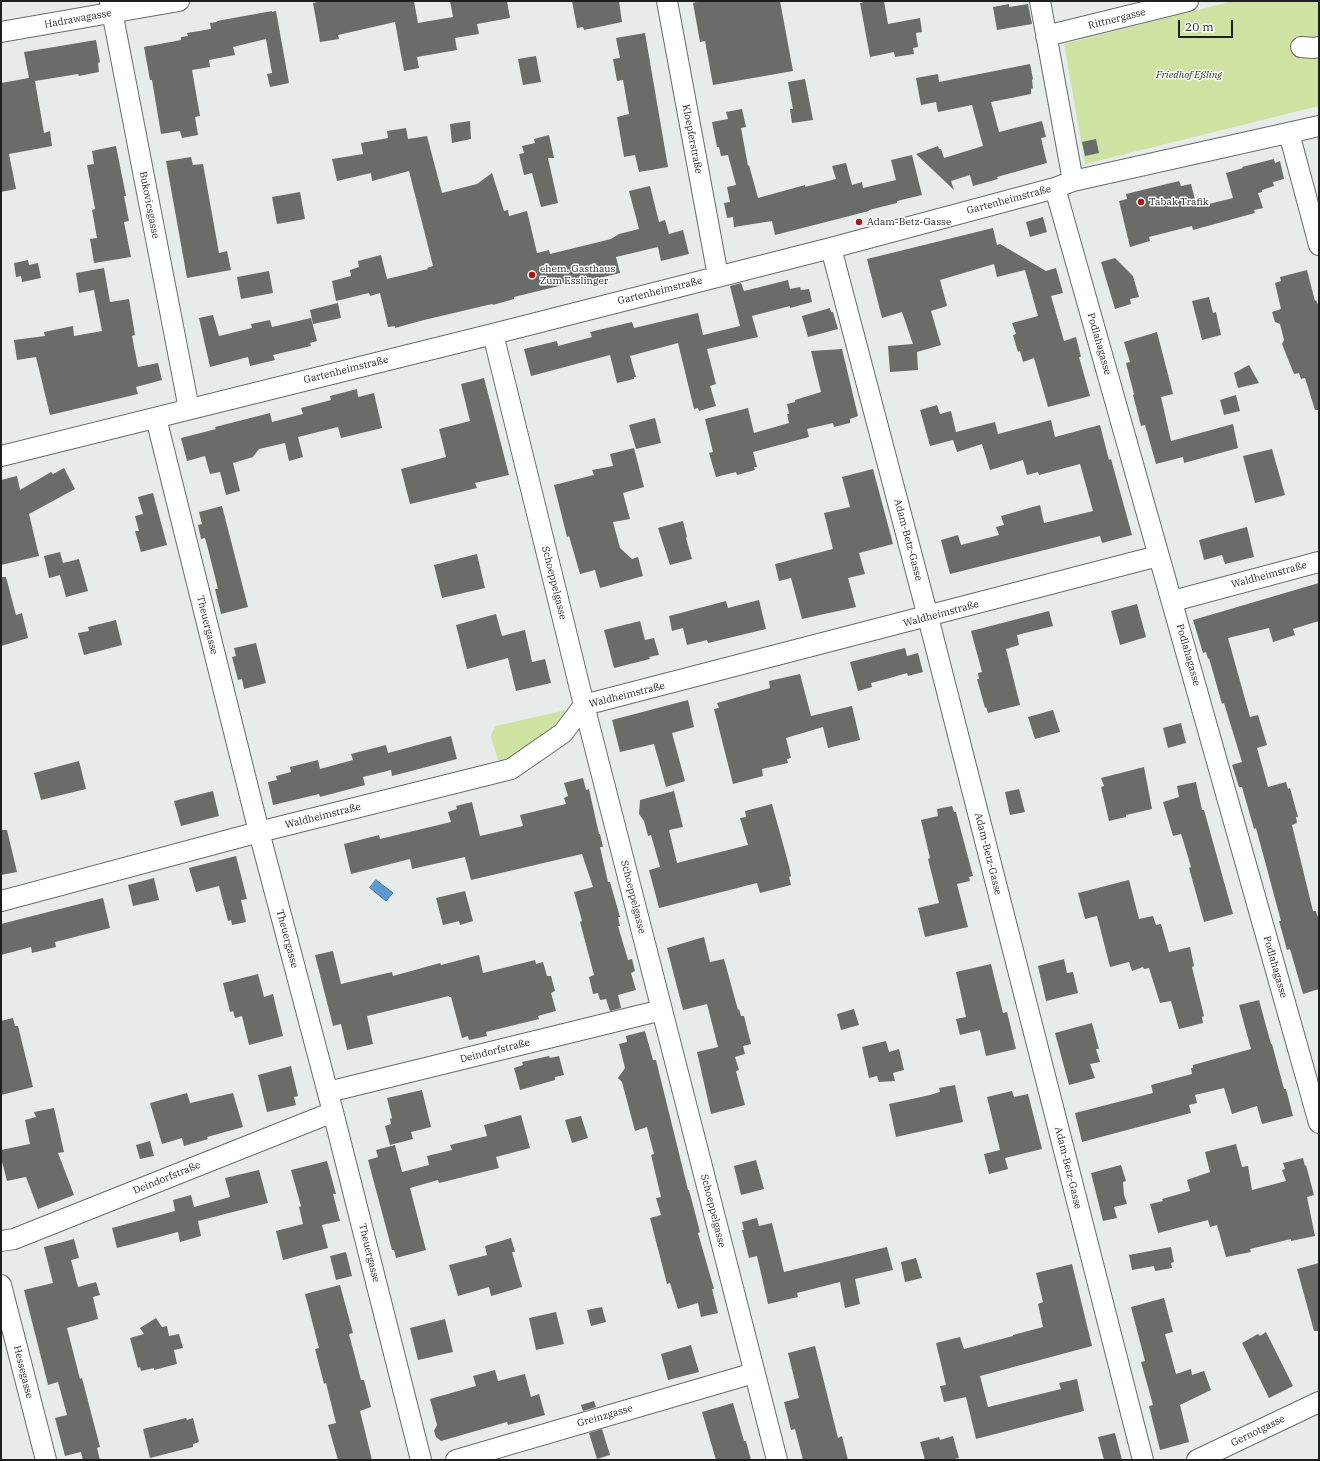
<!DOCTYPE html>
<meta charset="utf-8">
<style>
body{margin:0}
#map{position:relative;width:1320px;height:1461px;overflow:hidden;background:#e7eceb;font-family:"IBM Plex Serif",serif}
canvas{display:block}
.frame{position:absolute;inset:0;border:2px solid #1e2020;pointer-events:none}
.scale{position:absolute;left:1178px;top:20px;width:55px;height:18px;box-sizing:border-box;border:2px solid #1e2020;border-top:0;padding-left:5px;font-size:12px;line-height:14px;white-space:nowrap;color:#1e2020;-webkit-text-stroke:3px #fff;paint-order:stroke}
</style>
<div id="map">
<canvas width="1320" height="1461"></canvas>
<div class="frame"></div>
<div class="scale">20 m</div>
</div>
<script>
const c = document.querySelector('canvas').getContext('2d');
c.lineJoin = 'round';
function paint(path, color) { c.fillStyle = color; c.fill(path, 'evenodd'); }
function stroke(path, color, width, dash) { c.strokeStyle = color; c.lineWidth = width; c.lineCap = dash ? 'butt' : 'round'; c.setLineDash(dash || []); c.stroke(path); }
function drawText(font, color, halo, rows, align = 'center') {
  c.font = font + ' "IBM Plex Serif",serif'; c.lineWidth = 3; c.setLineDash([]); c.textBaseline = 'middle'; c.strokeStyle = halo; c.fillStyle = color; for (const [text, x, y, turn = 0] of rows) {
    c.save(); c.translate(x, y); c.rotate((+turn || 0) * Math.PI / 180); c.textAlign = isNaN(turn) ? turn : align; if (halo) c.strokeText(text, 0, 0); c.fillText(text, 0, 0); c.restore();
  }
}
const green = new Path2D(`
 M1233 1H1319V106L1085 164 1064 44Z
 M566 710C560 719 553 727 545 734 536 742 510 761 498 760L491 737V734L496 726Z`);
const water = new Path2D(`
 M376 880 393 893 386 901 370 888Z`);
const building = new Path2D(`
 M322 1H414L418 23 453 17 450 1H507L510 18 477 24 479 34 455 38 457 50 417 57 419 68 404 71 395 22 338 35 339 39 320 42 313 3Z
 M572 1H619L622 22 584 30 583 27 577 28Z
 M701 1H780L793 71 713 85 705 41 700 42 693 3Z
 M869 1H884L888 24 920 18 922 32 916 33 918 47 913 48 914 54 895 57 894 52 870 57 860 3Z
 M1009 4V7L1028 4 1032 24 997 30 993 7Z
 M272 11V12L276 11 289 83 270 87 267 74 272 73 266 39 233 47 235 55 209 60 210 67 192 70 200 116 195 117 198 135 182 138 180 131 161 134 152 80H150L144 47 181 40V37L188 36 187 33 211 29 210 23 217 22V21Z
 M645 33 668 167 639 172 635 155 624 157 617 117 629 114 623 80 617 81 613 59 620 58 616 38Z
 M96 40 100 62 98 63 99 72 79 76 78 74 35 81 44 133 50 131 52 146 9 154 16 189 1 192V83L29 78 24 52Z
 M536 56 541 82 523 85 518 59Z
 M1030 64 1033 79 1032 80 1033 88 1031 89V94L991 102 999 132 1042 121 1046 137 1041 138 1047 163 997 177 998 179 973 186 970 175 951 181 954 190 916 154 938 146 939 149H941L944 158 983 146 972 105 938 112 936 102 921 105 916 78 938 74 939 82Z
 M805 79 813 120 792 123 790 109H793L788 82Z
 M742 109 746 127 741 128 748 166 749 165 758 198 805 185V187L836 179 832 166 846 163 852 185 862 182 863 188 896 180 891 160 912 155 922 195 897 201V203L869 210V211L775 235 772 221 734 227 733 217 727 218 724 203 730 202 727 187 736 185 728 155 721 156 719 147H717L712 122 728 119 726 112Z
 M470 121 471 139 452 143 450 124Z
 M406 128 408 139 427 136 442 193 477 184 492 173 504 211 508 210 509 216 527 211 537 253 549 250 550 254 611 239 619 234 639 229 629 191 650 186 659 222 665 220 669 234 683 230 689 254 661 261 658 247 616 257 620 273 579 283V281L514 297V299L493 305 492 304 424 320 395 328V326L388 327 380 293 370 296 369 293 336 301 332 281 351 276 350 270 359 267 358 261 381 255 387 279 428 269 427 268 433 266 409 171 372 181 371 173 337 181 332 159 363 154 361 143 388 138 387 131Z
 M549 135 554 158H548L558 203 541 207 532 173 524 175 519 154 524 153 522 146 535 143 534 139Z
 M1096 139 1099 153 1085 156 1082 142Z
 M116 146 126 196H124L129 221 124 222 131 257 94 263 90 239 97 238 92 210 95 209 87 165 94 164 92 151Z
 M191 157 193 165 203 164 219 253 227 251 231 270 187 278 166 161Z
 M1274 159 1275 163 1280 161 1284 179 1273 182 1274 186 1262 190V192L1258 193 1263 208 1254 210 1255 213 1193 230 1192 226 1149 237 1150 241 1130 247 1119 201 1127 199 1126 194 1179 181 1181 186 1191 184 1197 207 1233 198 1226 173 1243 168 1242 167Z
 M300 192 305 219 277 224 272 197Z
 M1043 217 1047 232 1030 237 1026 222Z
 M993 228 997 245 1000 244 1046 271 1056 268 1063 293 1051 296 1064 341 1076 337 1081 357H1079L1090 396 1048 407 1034 358 1023 362 1020 351 1018 352 1013 335 1016 334 1012 323 1038 316 1025 270 997 277 994 264 940 280 947 306 931 311 941 345 917 352 918 370 890 372 888 346 913 344 902 312 882 318 867 259Z
 M1115 258 1133 276 1139 297 1130 299 1131 304 1115 309 1101 262Z
 M28 260 29 265 38 263 41 278 22 282 21 276 16 277 14 263Z
 M104 268 110 302 129 299 135 335 132 336 138 367 158 363 162 380 136 387 138 394 50 415 36 357 17 360 14 340 45 336 44 332 73 326 74 336 102 331 94 290 79 293 76 273Z
 M1307 270 1315 301 1316 300 1319 307V410H1315L1305 378 1301 379 1299 373 1294 374 1282 344 1284 340 1280 324 1275 322 1272 312 1281 309 1275 283 1281 281 1280 277Z
 M269 271 273 293 241 299 237 277Z
 M788 280 790 289 800 287 801 290 809 289 812 302 790 308V306L752 316 758 337 707 349 716 384 710 386 716 406 699 411 698 408 694 409 678 343 630 356 636 377H634V379L617 383 610 355 531 376 524 349 557 341 558 346 592 337 590 332 632 322 634 328 698 313 703 335 740 326 730 286 741 283 744 291Z
 M1209 297 1213 313 1216 312 1221 335 1202 340 1192 301Z
 M338 303 341 318 313 324 310 310Z
 M830 308 831 312H833L838 329 808 337 802 316Z
 M213 315 219 336 252 328 251 324 270 320 272 327 311 318 317 341 310 343 311 346 273 355 275 360 250 366 248 357 210 367 199 318Z
 M1157 332 1173 394 1161 397 1171 441 1233 424 1238 448 1184 463 1183 457 1156 464 1145 425 1141 426 1133 395 1134 394 1126 363 1130 362 1124 342Z
 M842 349 858 416 850 419V423L834 427 833 423 807 429 809 437 753 452 757 467H754L755 470 737 475 736 472 716 477 709 453 713 452 705 419 748 408 754 433 789 423 787 414H789L787 404 795 402V400L821 392 811 351Z
 M1249 365 1259 383 1238 388 1234 373Z
 M484 378 509 475 475 483 477 488 410 504 401 469 446 457 439 429 470 421 461 384Z
 M357 389 358 397 374 393 382 428 341 438 338 427 298 437 303 457 289 461 285 443 259 449 253 457 233 463 240 491 226 495 220 472 210 474 205 456 187 461 181 438 216 429 215 427 270 413 272 422 303 414 301 408 331 400 330 396Z
 M1236 395 1240 411 1224 415 1220 400Z
 M937 405 940 414 951 411 956 432 995 422 998 434 1051 420 1055 437 1100 425 1109 460 1111 459 1132 535 1102 543 1100 536 950 574 941 540 958 535 961 545 999 535 996 527 1004 525 1001 516 1040 505 1044 523 1093 511 1080 464 1039 475 1038 472 1027 475 1023 460 990 470 982 444 957 452 953 440 930 446 920 410Z
 M655 418 661 443 636 449 629 425Z
 M634 448 644 487 623 493 630 519 613 522 620 548 632 559 638 557 643 576 600 588 595 570 580 574 569 536 567 537 554 485 594 475 592 470 613 466 610 454Z
 M1272 449 1285 495 1255 503 1243 456Z
 M64 468 75 489 29 514 39 556 1 565V480L17 476 20 490 51 472 53 474Z
 M873 469 893 544 859 553 865 574 848 578 856 607 802 619 791 578 779 581 775 564 833 549 824 513 850 507 842 477Z
 M153 493 167 545 141 552 135 531H139L135 516 143 514 138 497Z
 M222 506 248 607 221 614 215 589H218L208 549 205 538 201 539 198 525 202 524 199 512Z
 M683 521 687 537 686 538 692 559 670 565 658 528Z
 M1247 527 1254 557 1225 564 1222 555 1204 560 1199 540Z
 M60 552 63 563 79 559 88 591 66 597 60 575 49 578 44 556Z
 M477 554 485 588 442 598 434 565Z
 M1 577H6L16 615 22 613 28 638 1 646Z
 M1319 583V621L1293 629 1295 635 1273 642 1269 628 1228 638 1250 717 1258 715 1267 745 1257 748 1268 787 1286 782 1288 789 1290 788 1298 817H1296L1297 823 1292 825 1313 911H1316L1319 921V989L1303 994 1290 949 1287 950 1279 921H1281L1256 828 1254 829 1242 787H1239L1232 765 1242 762 1224 703 1222 704 1209 658 1208 659 1206 652 1203 653 1193 620Z
 M759 600 766 629 708 643 707 640 687 645 683 628 672 631 669 616 726 601 728 608Z
 M1137 604 1146 637 1120 645 1111 611Z
 M1049 611 1053 626 1017 635 1019 645 1006 649 1020 705 988 713 986 707 985 708 977 679H979L978 673 982 672 971 631Z
 M496 614 502 636 525 630 532 662 545 659 551 683 516 691 508 658 467 669 456 625Z
 M116 620 122 645 84 655 78 633 89 631 88 627Z
 M640 621 645 640 654 638 659 655 649 657 650 659 614 668 604 630Z
 M256 643 266 683 244 689 242 679 238 680 232 657 236 656 234 648Z
 M905 648 907 656 918 653 923 672 908 676 907 673 890 678 871 683 872 687 858 691 850 662Z
 M800 674 811 716 852 706 860 740 828 748 823 727 786 738 791 758 787 759 788 763 762 769 763 776 733 784 714 709 719 708 717 703 770 688 769 681Z
 M688 700 694 727 672 733 685 781 666 787 654 744 620 752 612 720Z
 M1053 710 1060 732 1035 739 1028 717Z
 M1181 723 1186 743 1168 748 1163 728Z
 M451 736 457 759 392 776 391 770 363 777 365 785 320 797 319 794 273 805 268 782 277 780 276 776 291 772 290 767 318 760 320 769 353 760 351 754 386 745 388 753Z
 M79 761 86 789 41 800 34 773Z
 M1144 767 1152 809 1126 815V817L1109 821 1101 787 1104 786 1101 778Z
 M583 778 586 790 589 789 599 834H600L603 847H600L608 882H610L620 917H618L620 926H618L628 960 632 959 635 971 631 973 636 990 618 995 621 1008 610 1011 606 999 600 1000 598 993 593 994 589 977 594 975 580 922 582 921 574 892 593 887 582 854 471 880 465 857 412 869 410 859 351 874 344 844 379 835 380 839 451 822 448 812 457 809 456 806 472 802 480 836 523 826 520 815 566 804 564 798 568 796 564 783Z
 M1196 782 1202 810H1204L1233 914 1204 922 1189 868 1191 867 1183 840 1181 834 1173 836 1163 802 1179 797 1177 786Z
 M1019 789 1025 812 1010 815 1005 792Z
 M213 791 219 816 181 826 174 801Z
 M674 791 683 827 669 830 677 863 748 845 740 818 746 817 745 811 772 804 789 866 791 876 789 877 791 885 760 893 757 883 659 908 649 870 660 867 651 835 648 836 644 821 639 814 640 800Z
 M952 806 954 812H956L973 876 969 877 970 881 957 884 968 927 925 937 918 908 939 903 928 859 930 858 921 820 938 816 937 809Z
 M1 830H7L17 872 1 875Z
 M236 856 247 899 241 900 246 922 232 925 231 920 228 921 219 886 196 892 189 868Z
 M154 878 159 900 133 906 128 885Z
 M1129 880 1139 919 1153 916 1156 925 1161 924 1169 952 1190 947 1194 966 1192 967 1204 1016 1202 1017 1203 1023 1179 1029 1171 1001 1160 1003 1149 968 1144 969 1143 967 1132 971 1129 962 1110 967 1097 916 1085 919 1078 893Z
 M465 891 473 921 460 925 459 921 443 925 436 898Z
 M103 898 110 928 55 942 56 947 32 953 31 947 1 955V924Z
 M704 937 710 962 724 959 738 1010 739 1009 741 1016H744L751 1044 743 1046 745 1054 735 1057 739 1070 736 1071 745 1105 711 1114 697 1052 718 1047 707 1004 683 1010 667 948Z
 M333 951 341 984 392 972 393 976 440 963 441 965 479 955 483 973 535 960 536 964 543 962 547 976H551L555 991 551 993 556 1011 538 1016 539 1019 486 1032 487 1036 469 1040 468 1036 462 1038 451 997H449V996L367 1016 373 1044 347 1050 341 1024 333 1026 315 955Z
 M1064 959 1067 973 1073 972 1078 993 1046 1001 1038 966Z
 M991 964 1003 1013 1007 1012 1016 1049 986 1056 980 1030 960 1035 956 1019 966 1017 956 972Z
 M258 974 264 997 273 994 283 1036 249 1045 242 1016 235 1018 233 1011 230 1012 223 983Z
 M1259 1000 1271 1044H1272L1284 1089H1286L1293 1116 1262 1124 1257 1106 1232 1114 1224 1088 1195 1095 1197 1103 1189 1105 1191 1113 1082 1142 1075 1113 1153 1093 1151 1085 1192 1074 1191 1068H1193V1065L1251 1049 1239 1005Z
 M854 1009 859 1025 841 1030 837 1014Z
 M13 1018 15 1026H18L33 1087 1 1095V1021Z
 M1092 1023 1099 1049H1096L1100 1062 1090 1064 1095 1078 1069 1085 1055 1033Z
 M645 1031 653 1060H656L688 1190H689L700 1232 698 1233 714 1289H712L718 1313 701 1317 698 1303 678 1309 670 1283 667 1284 650 1218 661 1215 656 1198 661 1197 651 1155 654 1154 647 1127 635 1131 622 1082 618 1078 625 1068 619 1044 627 1042 626 1036Z
 M886 1041 889 1052 899 1049 904 1070 893 1073 895 1081 879 1082 877 1076 869 1078 862 1047Z
 M549 1056 550 1058 559 1056 564 1075 555 1077V1080L520 1090 514 1068 523 1065 522 1062Z
 M291 1066 298 1096 294 1097 296 1105 267 1112 258 1075Z
 M955 1085 963 1122 896 1137 889 1104 930 1095 940 1092 939 1088Z
 M422 1090 431 1127 411 1132 413 1139 390 1145 385 1126 391 1124 390 1119 392 1118 387 1098Z
 M1012 1091 1014 1097 1028 1094 1042 1149 1005 1158 1008 1169 989 1174 984 1154 1000 1150 987 1097Z
 M187 1093 190 1103 233 1093 243 1127 207 1137 208 1139 184 1146 182 1138 162 1144 150 1103Z
 M54 1108 64 1152 58 1153 74 1195 38 1209 26 1177 7 1181 1 1158V1150L30 1144 25 1120 36 1117 34 1112Z
 M521 1115 530 1148 496 1157 499 1168 439 1183 438 1180 410 1188 426 1250 396 1258 394 1250H392L368 1160 378 1157 376 1150 395 1145 402 1172 429 1165 427 1156 452 1150 450 1145 487 1136 484 1125Z
 M581 1116 588 1138 572 1143 565 1120Z
 M150 1141 154 1156 140 1159 136 1145Z
 M1236 1144 1242 1167 1248 1166 1252 1190 1286 1181 1282 1170 1285 1169 1283 1163 1303 1158 1305 1166 1306 1165 1314 1195 1307 1197 1315 1236 1291 1241V1239L1250 1249 1251 1252 1226 1257 1217 1225 1210 1227 1208 1220 1158 1233 1150 1204 1163 1201 1162 1199 1190 1191 1187 1180 1210 1172 1205 1152Z
 M756 1160 764 1189 741 1195 734 1166Z
 M327 1161 336 1194H333L340 1221 322 1225 328 1248 283 1260 276 1231 303 1224 299 1207 301 1206 291 1170Z
 M1121 1165 1126 1181 1123 1182 1124 1195 1127 1204 1114 1207 1117 1218 1103 1221 1091 1173Z
 M259 1170 268 1203 198 1221 201 1236 180 1242 178 1232 117 1248 112 1228 175 1211 173 1200 191 1195 194 1207 230 1197 225 1178Z
 M757 1218 759 1226 772 1223 784 1272 887 1247 893 1270 855 1279 860 1304 845 1308 840 1282 797 1293 798 1297 768 1304 757 1256 749 1258 742 1230H744L742 1222Z
 M511 1238 515 1252H512L522 1287 491 1296 489 1287 458 1296 449 1265 487 1255 485 1246Z
 M74 1239 79 1258 71 1260 78 1287 96 1282 100 1295 93 1297 98 1319 67 1328 80 1379 82 1378 100 1447 97 1448 100 1460H83L81 1452 65 1456 55 1418 67 1415 58 1382 48 1385 24 1290 53 1283 44 1247Z
 M1171 1247 1174 1262 1171 1263 1172 1268 1155 1271 1154 1266 1132 1270 1129 1255Z
 M346 1252 352 1276 336 1280 330 1256Z
 M916 1258 922 1278 905 1282 901 1262Z
 M1319 1263V1331H1314L1297 1269Z
 M1072 1264 1092 1346 980 1376 988 1407 1061 1389 1059 1383 1077 1379 1084 1411 976 1439 966 1397 944 1402 940 1386 946 1385 936 1343 960 1337 964 1349 1013 1336V1335L1043 1327 1038 1304 1043 1302 1036 1273Z
 M340 1285 353 1333 349 1334 361 1380H364L371 1407 360 1411 372 1460H338L328 1425 336 1423 326 1383 324 1384 315 1349 319 1348 305 1294Z
 M1164 1298 1173 1332 1165 1334 1176 1374 1191 1369 1192 1375 1204 1371 1211 1390 1180 1405 1189 1442 1160 1450 1149 1406 1153 1405 1141 1362 1145 1361 1131 1307Z
 M602 1307 606 1322 591 1326 587 1310Z
 M556 1312 564 1344 536 1350 529 1318Z
 M156 1318 162 1327 167 1326 169 1336 179 1334 183 1348 174 1350 177 1364 154 1370V1368L141 1371 140 1367 138 1368 130 1338 144 1334 140 1328Z
 M445 1319 453 1352 418 1360 410 1328Z
 M1266 1332 1293 1386 1269 1398 1242 1343 1258 1334 1260 1336Z
 M691 1345 699 1372 668 1380 661 1354Z
 M815 1346 838 1438 842 1436 848 1460H803L795 1429 791 1430 784 1402 799 1398 788 1353Z
 M495 1370 498 1381 525 1374 531 1397 539 1394 545 1415 508 1425 507 1422 441 1441 436 1437 434 1431 437 1425 430 1399 476 1386 473 1376Z
 M594 1401 596 1407 583 1411 581 1405Z
 M733 1403 744 1441H746L751 1460H716L702 1412Z
 M186 1418 187 1420 193 1418 199 1442 193 1444V1447L150 1458 143 1429Z
 M602 1429 610 1455 597 1459 589 1433Z
 M1115 1433 1122 1460H1104L1098 1437Z
 M953 1436 959 1458 950 1460H925L920 1442 939 1437 940 1440Z`);
const street = new Path2D(`
 M110 1 189 409
 M667 1 718 276
 M1040 1 1073 181
 M1 32 179 1
 M1046 36 1188 1
 M1301 47 1314 48 1319 47
 M1289 133 1319 245
 M1055 188 1319 1123
 M831 248 928 617 1143 1460
 M493 334 584 705 777 1460
 M156 418 259 832 333 1112 421 1460
 M1 456 493 334 831 248 1055 188 1073 181 1319 126
 M1173 601 1319 562
 M1 901 259 832 511 769 563 733 584 705 1158 556
 M328 1092 662 1010
 M1 1241 14 1239 333 1112
 M1 1285 46 1460
 M456 1460 754 1373
 M1197 1460 1319 1402`);
const markers = [
 [1141,202,4,"#aa1911"],
 [859,222,4,"#aa1911"],
 [532,275,4,"#aa1911"]
];
const streetNames = [
 ["Hadrawagasse",78,19,-10],
 ["Rittnergasse",1117,19,-14],
 ["Kloepferstraße",692,139,79],
 ["Gartenheimstraße",1009,200,-15],
 ["Bukovicsgasse",149,205,79],
 ["Gartenheimstraße",660,291,-14],
 ["Podlahagasse",1099,344,74],
 ["Gartenheimstraße",346,370,-14],
 ["Adam-Betz-Gasse",908,540,75],
 ["Waldheimstraße",1269,575,-15],
 ["Schoeppelgasse",554,583,76],
 ["Waldheimstraße",941,614,-15],
 ["Theuergasse",207,625,76],
 ["Podlahagasse",1188,655,74],
 ["Waldheimstraße",627,695,-14],
 ["Waldheimstraße",323,816,-14],
 ["Adam-Betz-Gasse",988,854,76],
 ["Schoeppelgasse",633,897,76],
 ["Theuergasse",287,939,75],
 ["Podlahagasse",1275,967,74],
 ["Deindorfstraße",495,1051,-14],
 ["Adam-Betz-Gasse",1068,1168,76],
 ["Deindorfstraße",167,1178,-22],
 ["Schoeppelgasse",713,1211,76],
 ["Theuergasse",369,1253,76],
 ["Hessegasse",23,1372,76],
 ["Greinzgasse",605,1416,-16],
 ["Gernotgasse",1258,1431,-26]
];
const parkNames = [
 ["Friedhof Eßling",1189,75]
];
const poiNames = [
 ["Tabak Trafik",1149,202],
 ["Adam-Betz-Gasse",867,222],
 ["ehem. Gasthaus",540,269],
 ["Zum Esslinger",540,281]
];
paint(green, '#cee2a2');
paint(water, '#599ad3');
stroke(water, '#47759d', 1);
paint(building, '#6a6c6a');
stroke(street, '#666a69', 22);
stroke(street, '#fff', 20);
for (const [x, y, r, color] of markers) { const dot = new Path2D(); dot.arc(x, y, r, 0, 2 * Math.PI); c.fillStyle = color; c.fill(dot); stroke(dot, '#fff', 1.5); }
drawText('10px', '#1e2020', '#fff', streetNames);
drawText('italic 10px', '#2c3614', '#fff', parkNames);
drawText('10px', '#1e2020', '#fff', poiNames, 'left');
</script>
